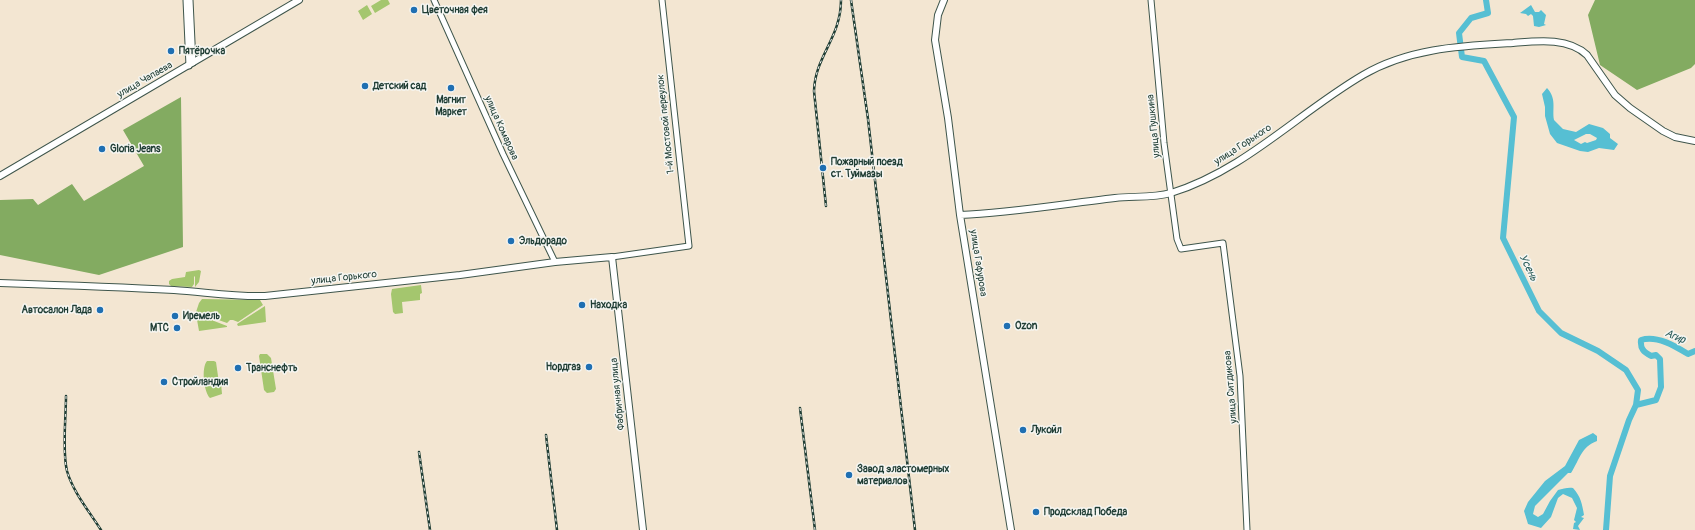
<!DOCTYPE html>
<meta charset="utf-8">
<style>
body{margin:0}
canvas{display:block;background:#f3e6d2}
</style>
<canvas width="1695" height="530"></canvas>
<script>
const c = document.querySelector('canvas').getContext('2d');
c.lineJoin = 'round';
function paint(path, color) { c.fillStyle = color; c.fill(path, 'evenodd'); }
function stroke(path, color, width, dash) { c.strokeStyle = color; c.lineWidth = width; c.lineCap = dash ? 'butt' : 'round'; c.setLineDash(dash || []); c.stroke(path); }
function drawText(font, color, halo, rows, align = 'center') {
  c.font = font + ' Pangolin,sans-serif'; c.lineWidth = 3; c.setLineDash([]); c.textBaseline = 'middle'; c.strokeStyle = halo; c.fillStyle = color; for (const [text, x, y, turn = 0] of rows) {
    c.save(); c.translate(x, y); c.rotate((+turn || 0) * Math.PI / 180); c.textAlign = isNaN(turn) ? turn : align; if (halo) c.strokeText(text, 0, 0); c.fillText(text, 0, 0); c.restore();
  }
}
const green = new Path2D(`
 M381 0H388L390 4 375 13 371 6Z
 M367 5 372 14 363 20 358 11Z
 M199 270 201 271 199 282 195 287V276L194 277V284L192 287 171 286 169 284V281L172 279 185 277 186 272Z
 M421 285 422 293 420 294V300L402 302 403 313 395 314 393 312 391 294 392 289Z
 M202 299 260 300 263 305 238 322 233 320H230L227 323 196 312 199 303Z
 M265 306 266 322 238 326 237 324Z
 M196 314 227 326V327L199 331Z
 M260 354H267L271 358 276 389 274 392 267 393 264 390 259 356Z
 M207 361H214L216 362 219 383H221L222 394 210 398C204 392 201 368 207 361Z`);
const forest = new Path2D(`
 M1595 0H1695V64L1691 68 1637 90 1600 65 1588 15Z
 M181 97 183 247 99 275 0 255V200L33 199 38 205 72 184 84 201 144 166 123 130Z`);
const water = new Path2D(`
 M1531 5 1535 12H1539L1541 10 1546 15 1544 24 1546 25 1539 27 1534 26 1533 16 1531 14 1528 16 1526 14 1520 13Z
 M1547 88C1557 99 1552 108 1554 120L1563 129 1576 132 1589 124 1603 128 1610 134V138L1618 144 1614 150 1599 148 1588 152 1580 151 1557 143 1550 134 1545 116V107L1542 94ZM1586 134H1590L1597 138 1596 140 1587 143 1585 142 1581 144 1574 140Z
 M1593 433 1597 436V441C1581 447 1580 459 1571 473H1568L1535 506 1533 514 1538 517 1543 514 1550 501 1558 490C1563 489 1568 487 1573 488 1581 497 1582 504 1584 515L1581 517 1584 518 1578 526 1580 530 1573 529 1574 523 1576 522 1574 520 1577 508 1572 498 1563 494 1558 498 1551 517 1541 528 1528 524 1524 511 1528 502 1545 481 1565 466 1579 440Z`);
const river = new Path2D(`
 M1486 0 1488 13 1471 18 1459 33 1462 57 1484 61 1514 117 1503 238 1539 311 1561 333 1598 351 1626 370 1638 390 1636 405 1629 420 1610 476 1606 530
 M1636 405 1656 400 1661 387 1660 359 1656 355 1651 356C1644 352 1640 349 1641 340 1657 335 1675 346 1688 354L1695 351`);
const minor = new Path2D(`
 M186 0 189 66
 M190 0 193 63
 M434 0 503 154 555 262
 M1151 0 1164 143 1177 239 1181 249 1223 243 1240 376 1247 530
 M612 257 689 246 662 0`);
const major = new Path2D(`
 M944 0 938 15 935 40 948 118 960 215 1011 530
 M0 176 299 0
 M960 215C1012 213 1063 204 1115 198 1133 196 1153 198 1171 193 1245 170 1298 113 1363 75 1409 48 1461 46 1513 43 1537 41 1568 37 1587 55L1615 95 1630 108 1663 131 1675 137 1695 141
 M0 283C58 285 116 287 174 290 205 292 234 297 265 296L460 275 555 262 612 257 643 530`);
const rail = new Path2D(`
 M851 0 868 119 915 530
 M826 206 814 91C815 56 841 38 841 0
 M66 396C66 417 62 451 67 471 73 492 89 511 101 530
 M800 408 815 530
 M546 435 557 530
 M419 452 430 530`);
const markers = [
 [414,10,4,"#1f6fb2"],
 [171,51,4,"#1f6fb2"],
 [365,86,4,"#1f6fb2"],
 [451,88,4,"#1f6fb2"],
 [102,149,4,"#1f6fb2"],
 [823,168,4,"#1f6fb2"],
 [511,241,4,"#1f6fb2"],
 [582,305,4,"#1f6fb2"],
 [100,310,4,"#1f6fb2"],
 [175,316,4,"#1f6fb2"],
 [1007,326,4,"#1f6fb2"],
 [177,328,4,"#1f6fb2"],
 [589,367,4,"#1f6fb2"],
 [238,368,4,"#1f6fb2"],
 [164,382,4,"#1f6fb2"],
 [1023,430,4,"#1f6fb2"],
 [849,475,4,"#1f6fb2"],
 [1036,512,4,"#1f6fb2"]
];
const poiNames = [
 ["Цветочная фея",422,10],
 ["Пятёрочка",179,51],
 ["Детский сад",373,86],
 ["Магнит",451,100,"center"],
 ["Маркет",451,112,"center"],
 ["Gloria Jeans",110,149],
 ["Пожарный поезд",831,162],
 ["ст. Туймазы",831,174],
 ["Эльдорадо",519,241],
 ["Находка",590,305],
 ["Автосалон Лада",92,310,"right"],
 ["Иремель",183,316],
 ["Ozon",1015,326],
 ["МТС",169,328,"right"],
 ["Нордгаз",581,367,"right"],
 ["Транснефть",246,368],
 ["Стройландия",172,382],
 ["Лукойл",1031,430],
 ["Завод эластомерных",857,469],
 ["материалов",857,481],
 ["Продсклад Победа",1044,512]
];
const streetNames = [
 ["улица Чапаева",145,80,-30],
 ["1-й Мостовой переулок",666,124,-96],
 ["улица Пушкина",1154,126,-96],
 ["улица Комарова",501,128,66],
 ["улица Горького",1243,145,-33],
 ["улица Гафурова",978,263,81],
 ["улица Горького",344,278,-6],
 ["улица Ситдикова",1231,387,-95],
 ["Фабричная улица",618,394,-96]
];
const waterNames = [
 ["Усень",1528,268,64],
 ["Агир",1675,337,23]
];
paint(green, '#a4c66e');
paint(forest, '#83ab61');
paint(water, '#56bfd3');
stroke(river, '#56bfd3', 6);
stroke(minor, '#3f564c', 7);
stroke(major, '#3f564c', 8);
stroke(minor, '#fff', 5);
stroke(major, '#fff', 6);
stroke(rail, '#1f3d34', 2.5);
stroke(rail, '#f6f6f2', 1, [3]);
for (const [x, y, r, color] of markers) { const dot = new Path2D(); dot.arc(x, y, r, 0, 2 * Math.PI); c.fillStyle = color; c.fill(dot); stroke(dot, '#f6f6f2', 1.5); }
drawText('bold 10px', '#1f3d34', '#f6f6f2', poiNames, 'left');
drawText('10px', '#1f3d34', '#f6f6f2', streetNames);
drawText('italic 11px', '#2d5e5c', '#f6f6f2', waterNames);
</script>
